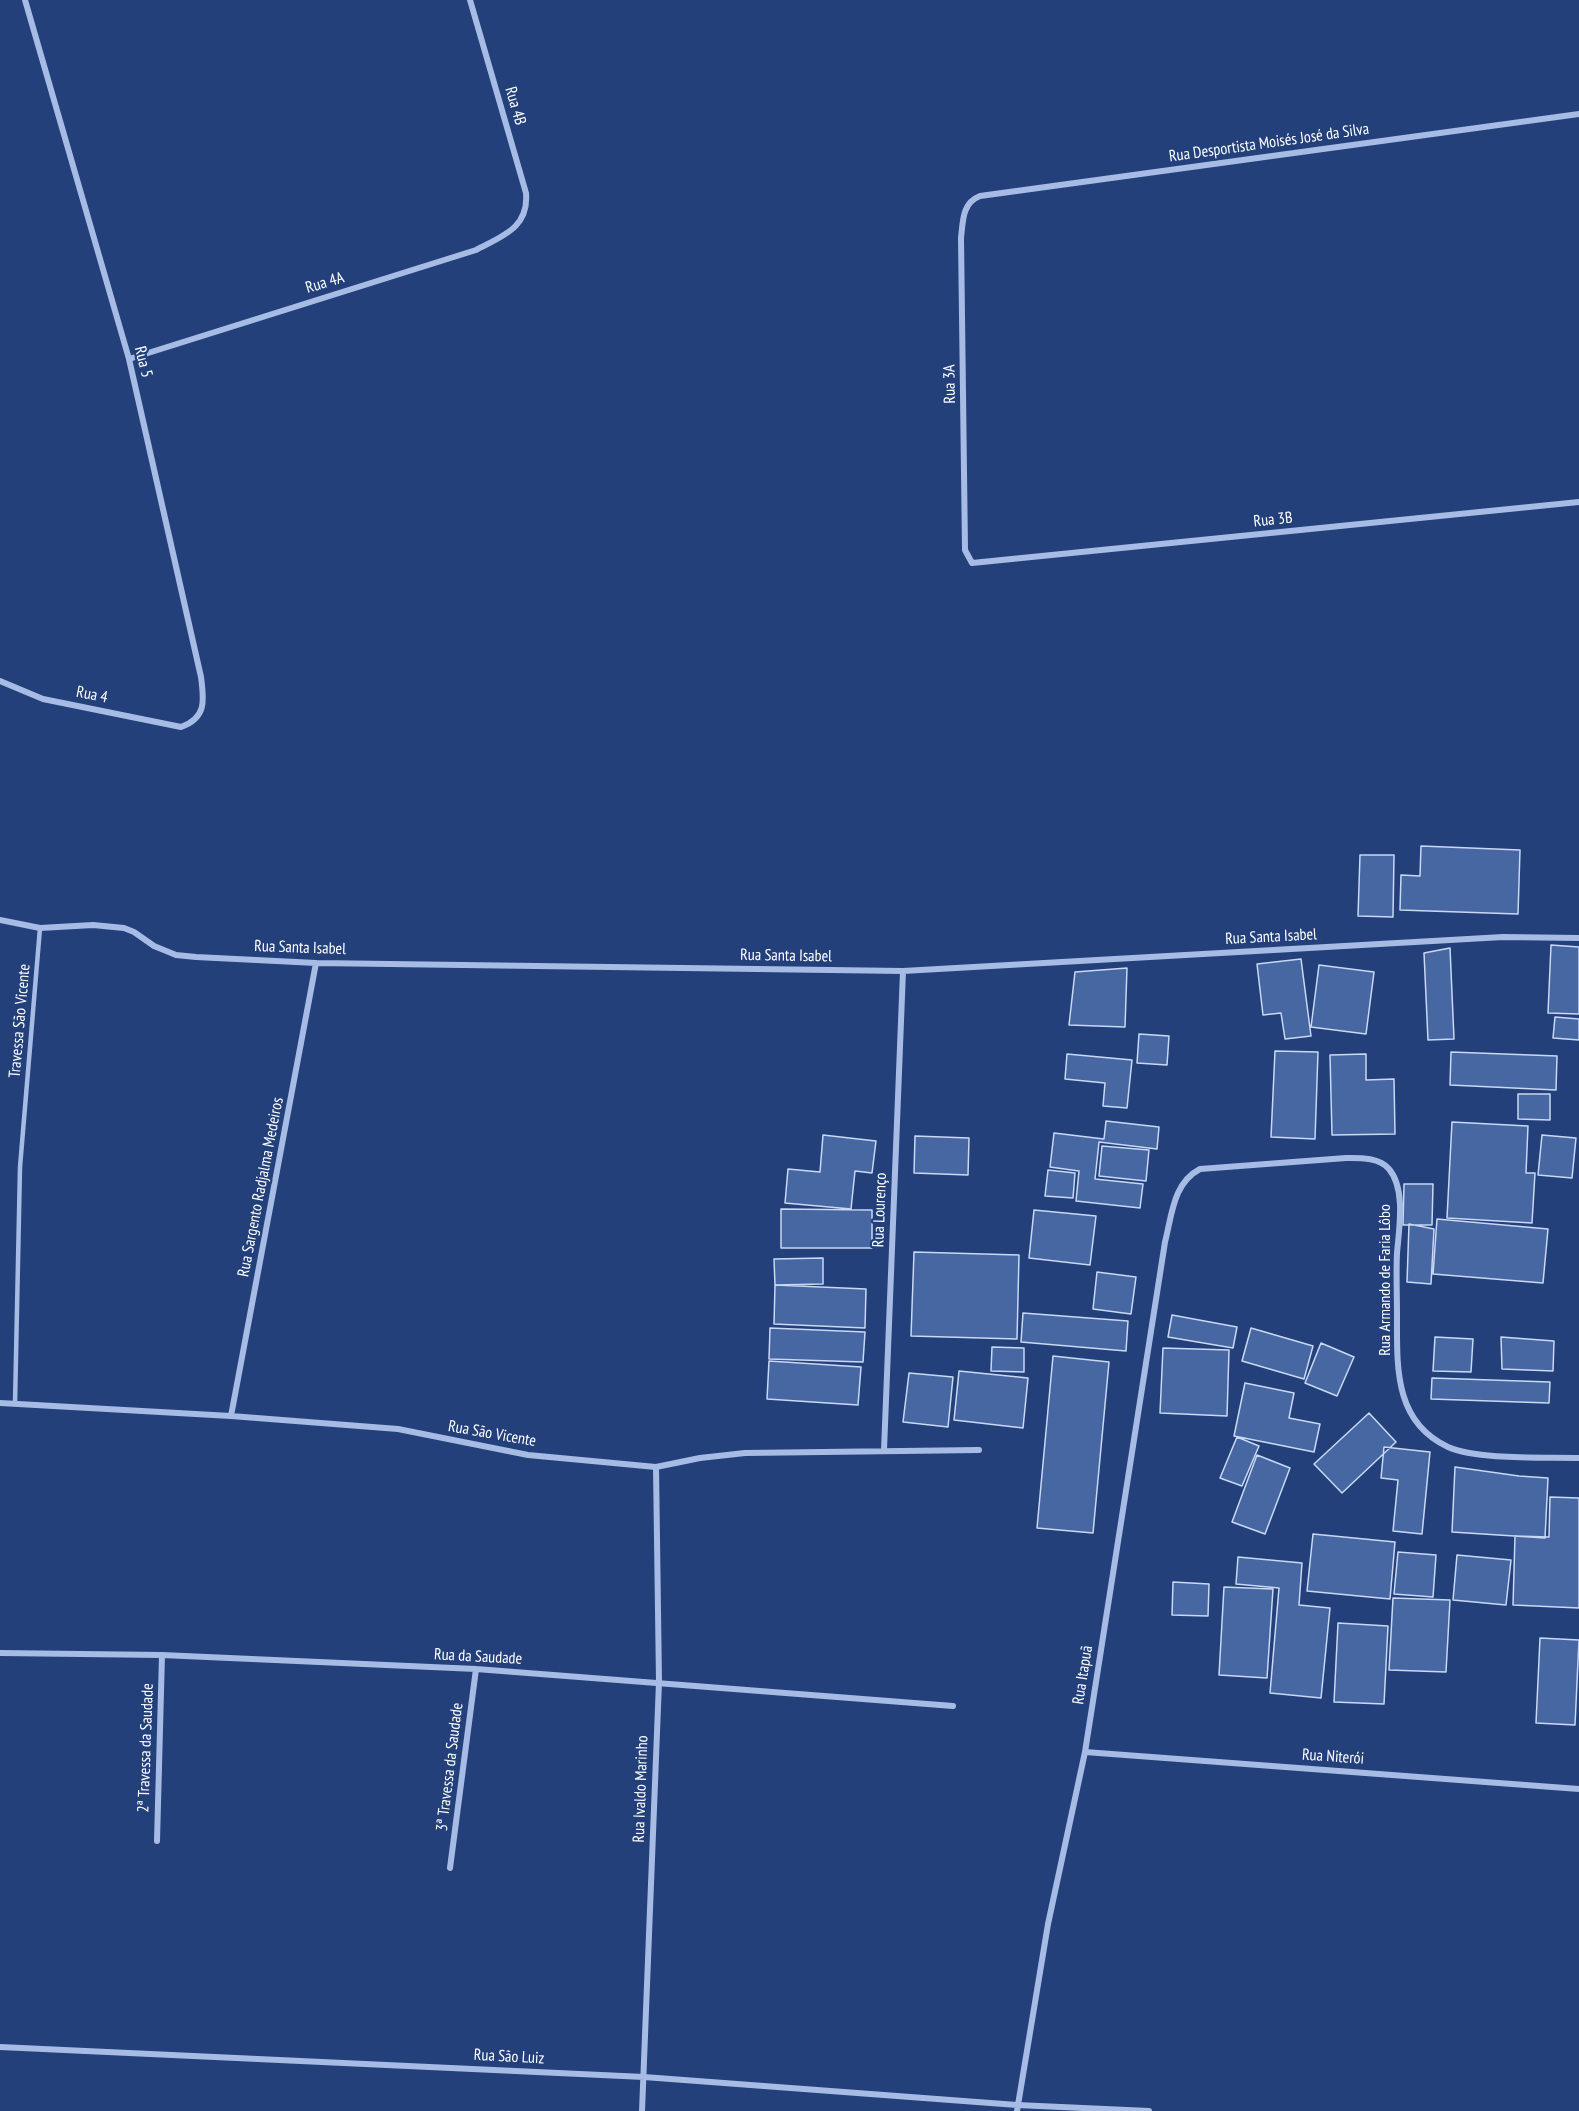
<!DOCTYPE html>
<meta charset="utf-8">
<style>
body{margin:0}
canvas{display:block;background:#23407b}
</style>
<canvas width="1579" height="2111"></canvas>
<script>
const c = document.querySelector('canvas').getContext('2d');
c.lineJoin = 'round';
function paint(path, color) { c.fillStyle = color; c.fill(path, 'evenodd'); }
function stroke(path, color, width, dash) { c.strokeStyle = color; c.lineWidth = width; c.lineCap = dash ? 'butt' : 'round'; c.setLineDash(dash || []); c.stroke(path); }
function drawText(font, color, halo, rows, align = 'center') {
  c.font = font + ' "PT Sans Narrow",sans-serif'; c.lineWidth = 4.5; c.setLineDash([]); c.textBaseline = 'middle'; c.strokeStyle = halo; c.fillStyle = color; for (const [text, x, y, turn = 0] of rows) {
    c.save(); c.translate(x, y); c.rotate((+turn || 0) * Math.PI / 180); c.textAlign = isNaN(turn) ? turn : align; if (halo) c.strokeText(text, 0, 0); c.fillText(text, 0, 0); c.restore();
  }
}
const building = new Path2D(`
 M1421 846 1520 850 1518 914 1400 910 1401 875 1420 876Z
 M1360 855H1394L1393 917 1358 916Z
 M1551 945 1579 947V1014L1548 1013Z
 M1450 948 1454 1039 1428 1040 1424 953Z
 M1301 959 1311 1036 1285 1039 1281 1013 1263 1015 1257 964Z
 M1319 965 1374 972 1366 1034 1311 1027Z
 M1127 968 1125 1027 1069 1025 1075 972Z
 M1555 1017 1579 1019V1040L1553 1038Z
 M1139 1034 1169 1036 1167 1065 1137 1063Z
 M1275 1051 1318 1052 1315 1139 1271 1137Z
 M1451 1052 1557 1056 1556 1090 1450 1085Z
 M1067 1054 1132 1060 1127 1108 1103 1106 1105 1083 1065 1079Z
 M1366 1054V1080L1394 1079 1395 1134 1332 1135 1330 1055Z
 M1518 1094H1550V1120L1518 1119Z
 M1106 1121 1159 1127 1157 1149 1099 1142 1095 1179 1143 1184 1140 1208 1076 1201 1079 1171 1050 1167 1054 1133 1104 1139Z
 M1452 1122 1528 1126 1526 1173H1535L1532 1223 1447 1218Z
 M823 1135 876 1141 872 1173 855 1171 851 1209 785 1203 788 1169 820 1172Z
 M1542 1135 1576 1138 1572 1178 1538 1175Z
 M915 1136 969 1138 968 1175 914 1173Z
 M1102 1146 1149 1150 1146 1181 1099 1176Z
 M1048 1170 1075 1173 1073 1198 1045 1196Z
 M1404 1184H1433L1432 1225H1403Z
 M781 1209 872 1210V1248H781Z
 M1034 1210 1096 1216 1090 1265 1029 1258Z
 M1437 1219 1548 1229 1543 1283 1433 1274Z
 M1409 1224 1434 1229 1431 1284 1407 1282Z
 M914 1252 1019 1255 1017 1339 911 1336Z
 M823 1258V1284L775 1285 774 1259Z
 M1097 1272 1136 1277 1131 1314 1093 1309Z
 M775 1285 866 1289 865 1328 774 1324Z
 M1023 1313 1128 1321 1126 1351 1021 1342Z
 M1172 1315 1237 1327 1233 1348 1168 1337Z
 M770 1328 865 1332 863 1362 769 1359Z
 M1251 1328 1313 1346 1304 1379 1242 1361Z
 M1435 1337 1473 1339 1471 1372 1433 1371Z
 M1501 1337 1554 1341 1553 1371 1502 1369Z
 M1321 1343 1354 1357 1337 1396 1305 1383Z
 M992 1347 1024 1348V1372L991 1371Z
 M1163 1348 1229 1350 1227 1416 1160 1413Z
 M1053 1356 1109 1362 1093 1533 1037 1528Z
 M769 1361 861 1367 858 1405 767 1399Z
 M959 1371 1028 1378 1023 1428 954 1420Z
 M909 1373 953 1377 948 1427 903 1422Z
 M1432 1378 1550 1382 1549 1403 1431 1399Z
 M1245 1383 1294 1393 1289 1418 1320 1424 1314 1452 1234 1436Z
 M1369 1413 1396 1442 1342 1493 1314 1464Z
 M1237 1437 1259 1446 1242 1486 1220 1478Z
 M1384 1447 1430 1452 1422 1534 1393 1531 1398 1480 1381 1478Z
 M1257 1455 1290 1468 1265 1534 1232 1522Z
 M1455 1467 1519 1476 1548 1478 1545 1538 1452 1532Z
 M1550 1497 1579 1498V1608L1513 1605 1515 1536 1549 1537Z
 M1313 1534 1395 1542 1390 1599 1307 1591Z
 M1398 1552 1436 1555 1433 1597 1394 1594Z
 M1457 1555 1511 1560 1506 1605 1453 1600Z
 M1238 1557 1302 1563 1299 1605 1330 1608 1321 1698 1270 1693 1279 1588 1236 1584Z
 M1173 1582 1209 1584 1208 1616 1172 1615Z
 M1224 1587 1273 1589 1267 1678 1219 1675Z
 M1393 1598 1450 1600 1446 1672 1389 1670Z
 M1338 1623 1388 1626 1384 1704 1334 1702Z
 M1540 1638 1579 1640 1575 1725 1536 1723Z`);
const lane = new Path2D(`
 M15 1404 20 1167 40 928`);
const street = new Path2D(`
 M1579 114 980 196C962 203 963 221 961 238L965 550 972 563 1579 502
 M129 359 476 250C502 236 529 228 526 193L470 0
 M0 681 43 699 181 727C207 718 204 700 201 677L129 359 25 0
 M0 920 40 928 93 925 124 928 134 932 154 946 176 955 196 957 316 963 903 971 1503 937 1579 938
 M0 1403 231 1416 398 1429 528 1455 656 1467 700 1458 745 1453 979 1450
 M231 1416 316 963
 M884 1450 903 971
 M0 1653 162 1655 476 1669 953 1706
 M1085 1752 1579 1789
 M157 1841 162 1655
 M450 1868 476 1669
 M0 2047 644 2077 1017 2105 1149 2111
 M642 2111 659 1682 656 1467
 M1017 2111 1048 1924 1085 1752 1165 1242C1172 1215 1173 1183 1200 1169L1346 1158C1359 1158 1379 1157 1389 1169 1406 1189 1399 1229 1397 1253 1396 1274 1397 1295 1397 1316 1397 1367 1394 1422 1448 1447 1477 1460 1545 1457 1579 1458`);
const streetNames = [
 ["Rua 4B",515,106,74],
 ["Rua Desportista Moisés José da Silva",1269,143,-8],
 ["Rua 4A",325,283,-17],
 ["Rua 5",143,362,76],
 ["Rua 3A",950,384,-91],
 ["Rua 3B",1273,520,-6],
 ["Rua 4",92,695,11],
 ["Rua Santa Isabel",1271,937,-3],
 ["Rua Santa Isabel",300,948,2],
 ["Rua Santa Isabel",786,956,1],
 ["Travessa São Vicente",20,1021,-85],
 ["Rua Sargento Radjalma Medeiros",261,1187,-79],
 ["Rua Lourenço",880,1210,-88],
 ["Rua Armando de Faria Lôbo",1385,1280,-90],
 ["Rua São Vicente",492,1434,10],
 ["Rua da Saudade",478,1657,3],
 ["Rua Itapuã",1083,1675,-81],
 ["2ª Travessa da Saudade",146,1748,-88],
 ["Rua Niterói",1333,1757,4],
 ["3ª Travessa da Saudade",450,1767,-83],
 ["Rua Ivaldo Marinho",641,1789,-88],
 ["Rua São Luiz",509,2057,3]
];
paint(building, '#4767a2');
stroke(building, '#c9d8f4', 1.5);
stroke(lane, '#a6bce5', 4.5);
stroke(street, '#a6bce5', 6);
drawText('16px', '#fff', '#23407b', streetNames);
</script>
